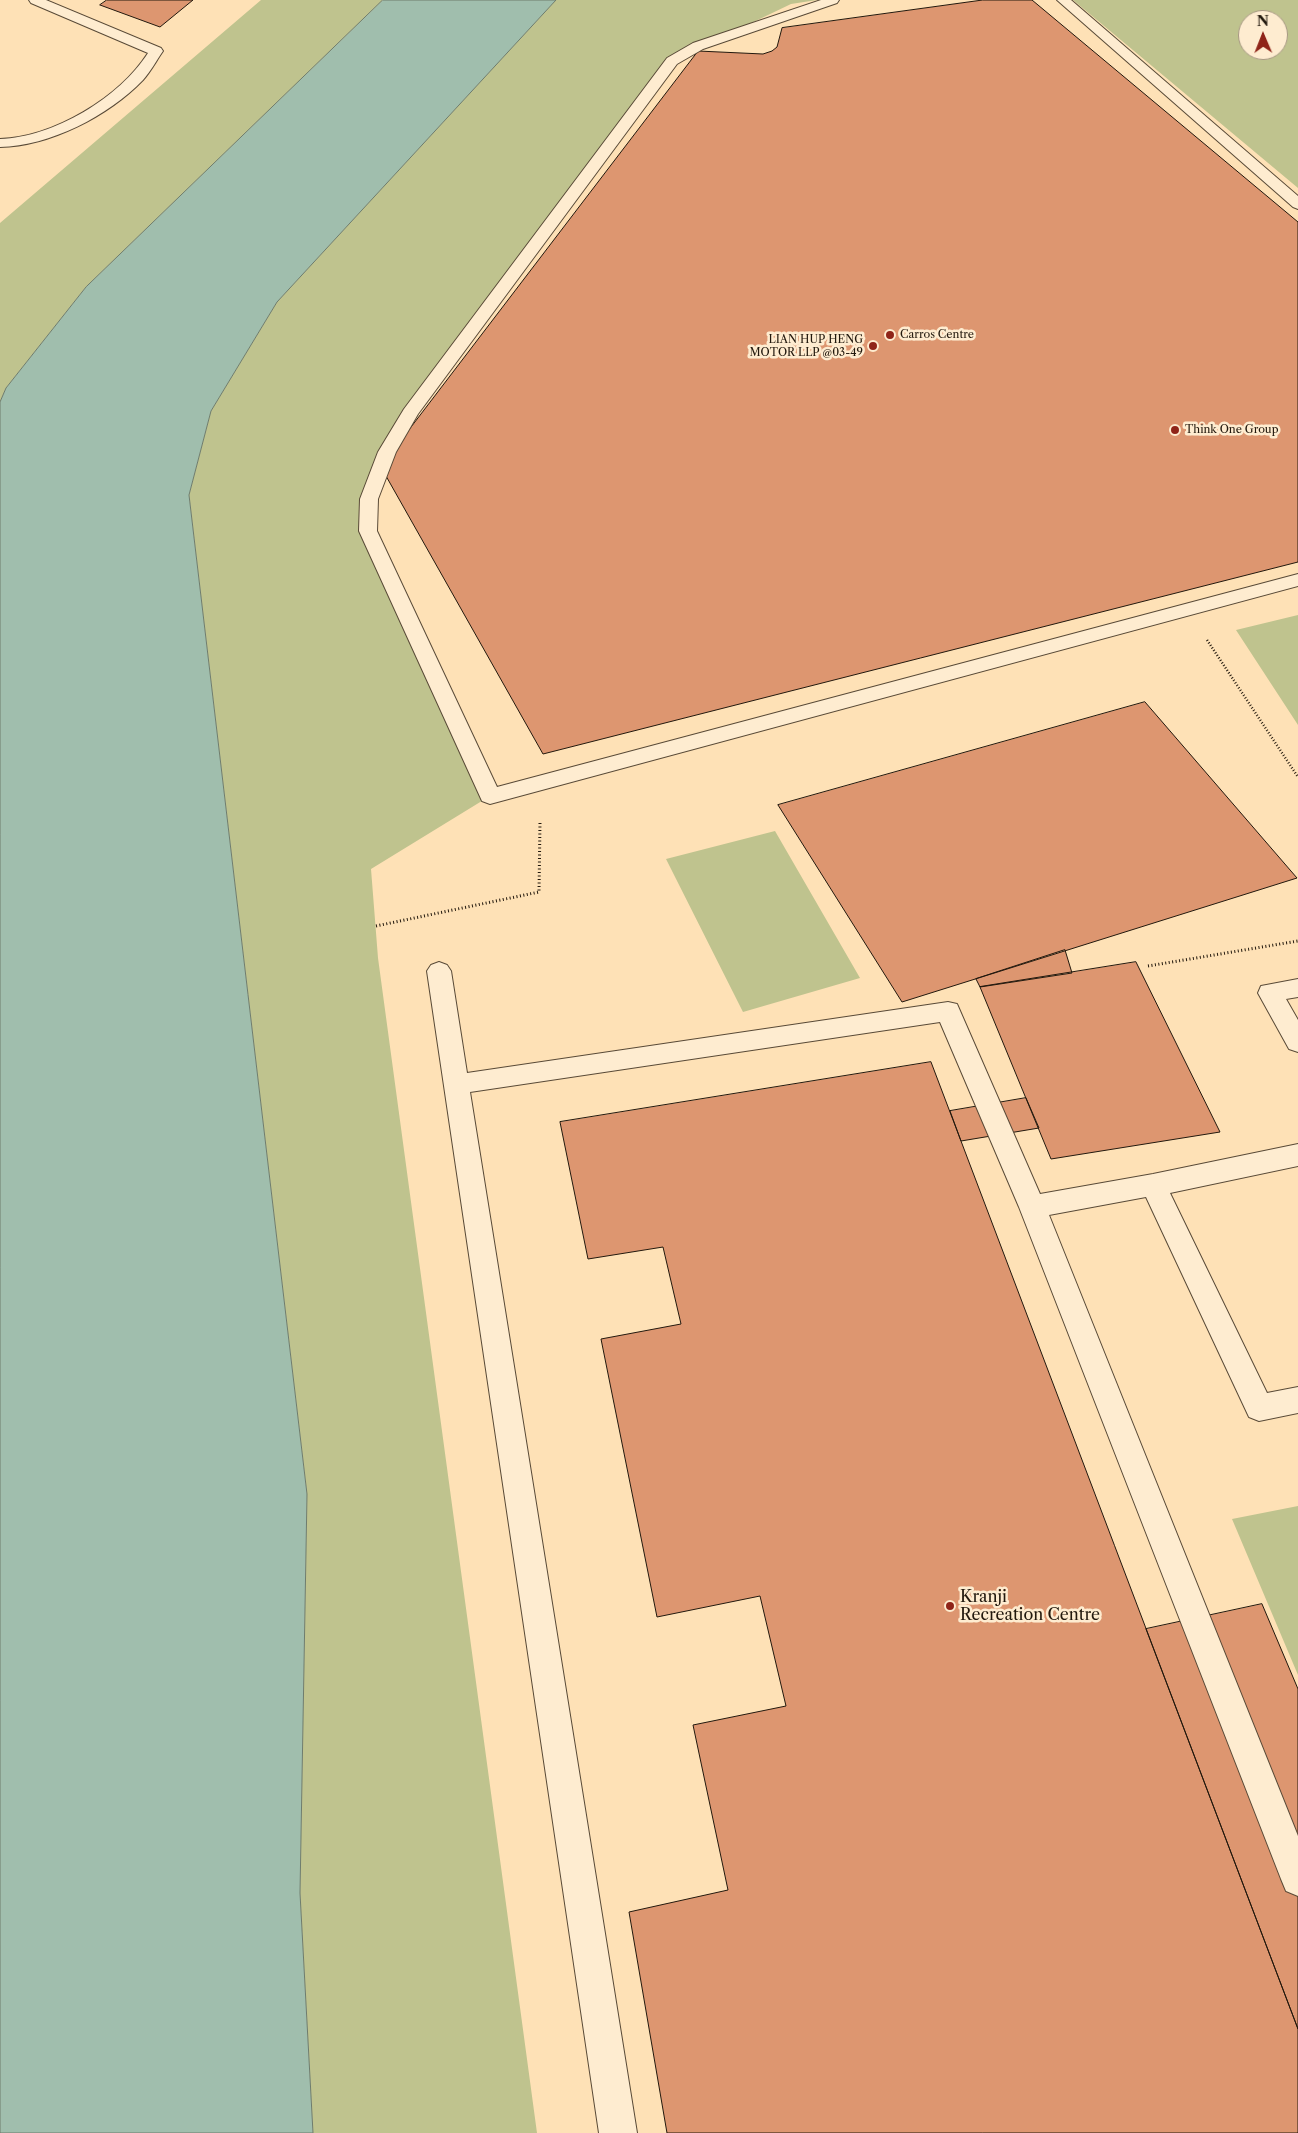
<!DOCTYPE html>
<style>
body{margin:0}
#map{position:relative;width:1298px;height:2133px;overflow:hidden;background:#fee1b6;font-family:"Libre Caslon Text",serif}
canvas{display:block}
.north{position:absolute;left:1238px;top:10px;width:50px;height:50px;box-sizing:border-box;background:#feecd0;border:1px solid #a69782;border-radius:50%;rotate:359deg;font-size:14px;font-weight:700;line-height:20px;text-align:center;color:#22180d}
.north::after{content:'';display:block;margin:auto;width:18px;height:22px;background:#8f2418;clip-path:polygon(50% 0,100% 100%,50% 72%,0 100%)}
</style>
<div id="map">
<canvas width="1298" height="2133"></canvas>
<div class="north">N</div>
</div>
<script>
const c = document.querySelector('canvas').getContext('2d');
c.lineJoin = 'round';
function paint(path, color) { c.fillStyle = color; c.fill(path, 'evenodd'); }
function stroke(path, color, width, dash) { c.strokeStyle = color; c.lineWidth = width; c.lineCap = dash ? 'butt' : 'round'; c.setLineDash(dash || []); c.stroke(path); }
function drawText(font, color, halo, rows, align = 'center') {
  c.font = font + ' "Libre Caslon Text",serif'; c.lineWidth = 5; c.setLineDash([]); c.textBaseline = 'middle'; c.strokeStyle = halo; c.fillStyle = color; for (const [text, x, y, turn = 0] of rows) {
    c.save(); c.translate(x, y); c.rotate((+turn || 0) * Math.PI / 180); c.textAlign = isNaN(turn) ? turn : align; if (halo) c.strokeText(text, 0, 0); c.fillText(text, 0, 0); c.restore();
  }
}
const green = new Path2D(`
 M261 0H383L86 287 6 388 0 402V223Z
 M556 0H817L791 4 672 61 387 452 368 531 490 796 371 869 378 958 537 2133H313L300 1893 307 1494 189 495 211 411 277 302Z
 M1073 0H1298V188ZM1248 20H1278V50H1248Z
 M1298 615V725L1236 630Z
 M775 831 860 978 743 1012 666 859Z
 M1298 1506V1675L1232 1519Z`);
const water = new Path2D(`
 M383 0H556L277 302 211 411 189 495 307 1494 300 1893 313 2133H0V402L6 388 86 287Z`);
const building = new Path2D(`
 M107 0H193L160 27 100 5Z
 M983 0H1032L1298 222V562L543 754 386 476 395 448 698 51 763 54 772 51 777 47 782 28Z
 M1145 702 1297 878 902 1002 778 805Z
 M1065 950 1072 973 980 987 976 979Z
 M1136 962 1220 1132 1051 1159 980 987Z
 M931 1062 1298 2029V2133H667L629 1912 728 1890 693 1725 786 1706 760 1596 657 1617 601 1339 681 1324 663 1247 588 1259 560 1122Z
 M1026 1098 1039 1128 961 1141 950 1111Z
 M1262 1604 1298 1689V2029L1146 1629Z`);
const pathFar1 = new Path2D(`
 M1207 640 1298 777`);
const path = new Path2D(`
 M376 926 539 892 540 822
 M1148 966 1298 941`);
const lane = new Path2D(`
 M29 0H46L161 48 163 51C156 61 151 71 143 80 108 116 50 146 0 147V139C54 137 119 98 148 53L31 3Z
 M821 0H839L837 3 703 49 677 64 418 414 396 452 378 499 377 531 497 787 1298 574V586L490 804 482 801 359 531 360 499 378 452 404 409 667 58 693 43Z
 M1057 0H1071L1298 196V209L1293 207Z
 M439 962 447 965 451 971 467 1073 948 1002 957 1004 1040 1194 1153 1174 1298 1144V1166L1170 1193 1267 1393 1298 1387V1413L1259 1421 1249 1417 1146 1197 1049 1215 1298 1836V1896L1286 1891 1281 1879 1019 1207 940 1022 470 1092 637 2133H599L427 971 431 965Z
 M1298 979V997L1286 999 1298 1020V1052L1289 1049 1258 993 1261 986Z`);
const markers = [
 [890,335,5,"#8f2418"],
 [873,346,5,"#8f2418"],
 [1175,430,5,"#8f2418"],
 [950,1606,5,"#8f2418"]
];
const farPoinames = [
 ["Carros Centre",900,335],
 ["LIAN HUP HENG",863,340,"right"],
 ["MOTOR LLP @03-49",863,353,"right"],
 ["Think One Group",1185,430]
];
const nearPoinames = [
 ["Kranji",960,1597],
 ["Recreation Centre",960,1615]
];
paint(green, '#bfc38e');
paint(water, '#a0bead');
stroke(water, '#6e7c6d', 1);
paint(building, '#dd9670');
stroke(building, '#22180d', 1);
stroke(lane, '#594a37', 2);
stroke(pathFar1, '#22180d', 2.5, [1, 2]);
stroke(path, '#22180d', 3, [1, 2.5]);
paint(lane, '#feecd0');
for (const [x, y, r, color] of markers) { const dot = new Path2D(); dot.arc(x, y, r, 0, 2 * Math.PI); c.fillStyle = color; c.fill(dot); stroke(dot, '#feecd0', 2); }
drawText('11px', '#22180d', '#feecd0', farPoinames, 'left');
drawText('16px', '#22180d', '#feecd0', nearPoinames, 'left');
</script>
